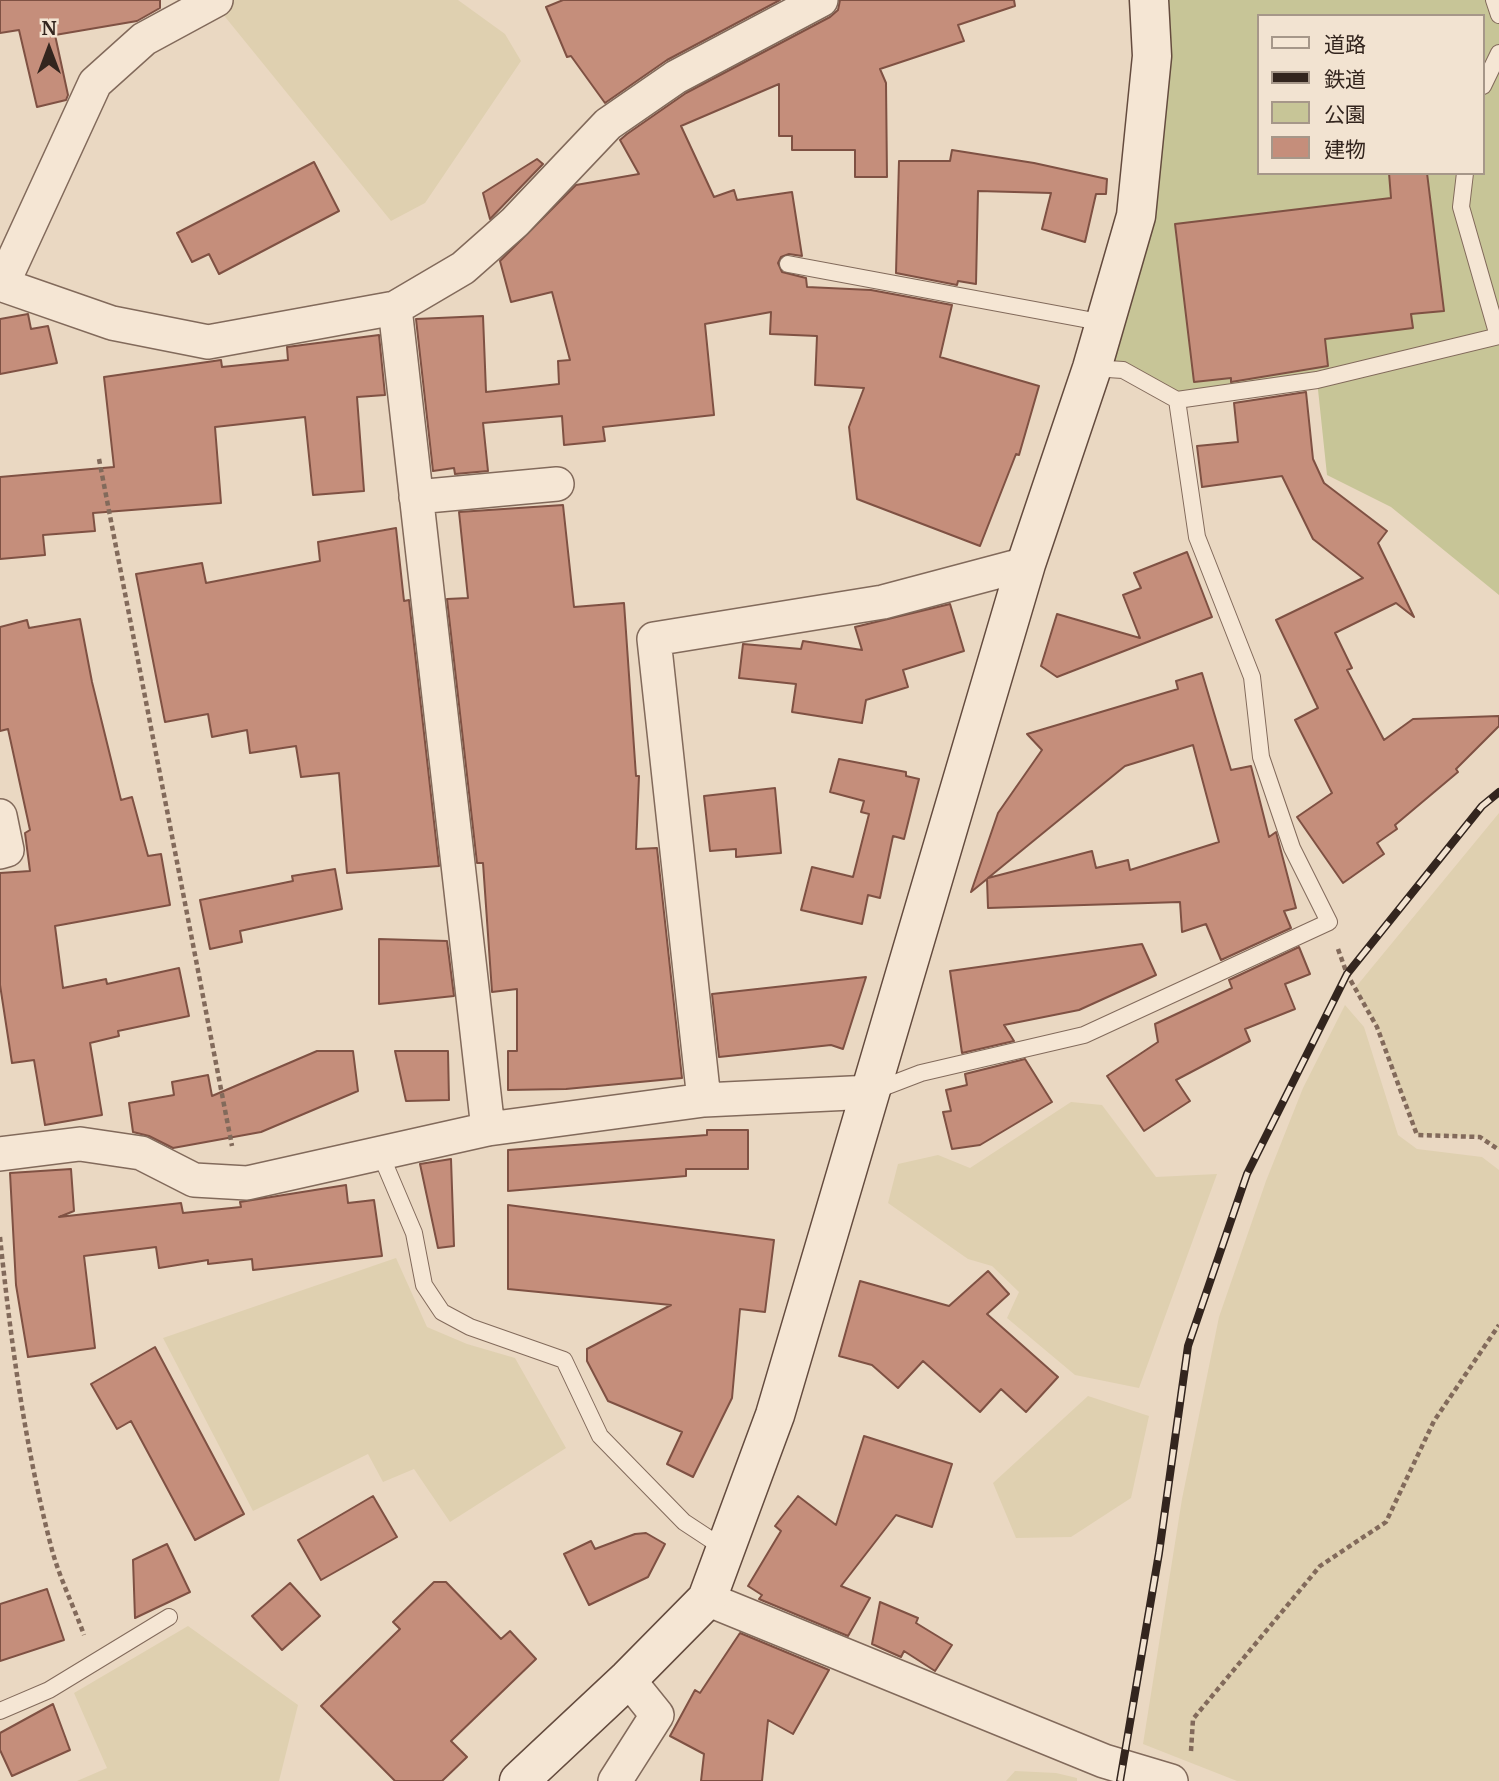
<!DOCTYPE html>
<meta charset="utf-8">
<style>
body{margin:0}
#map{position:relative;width:1499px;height:1781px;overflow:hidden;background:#ead8c2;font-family:Merriweather,"Noto Sans JP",serif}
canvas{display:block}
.legend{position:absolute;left:1257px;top:14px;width:228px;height:161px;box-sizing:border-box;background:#f2e3d1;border:2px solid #a69789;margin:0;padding:9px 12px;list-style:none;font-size:21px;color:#33251e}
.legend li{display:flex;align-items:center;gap:14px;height:35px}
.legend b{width:35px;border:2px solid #a69789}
.north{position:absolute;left:14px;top:14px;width:70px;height:70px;-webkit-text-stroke:5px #f2e3d1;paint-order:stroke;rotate:0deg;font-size:19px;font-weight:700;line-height:28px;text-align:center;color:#33251e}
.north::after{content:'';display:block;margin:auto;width:24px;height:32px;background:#33251e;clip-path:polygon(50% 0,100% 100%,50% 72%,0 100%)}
</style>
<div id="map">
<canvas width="1499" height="1781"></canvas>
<ul class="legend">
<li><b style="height:9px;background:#f5e6d4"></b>道路</li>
<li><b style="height:9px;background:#33251e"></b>鉄道</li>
<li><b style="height:19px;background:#c7c597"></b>公園</li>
<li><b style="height:19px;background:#c58e7b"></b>建物</li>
</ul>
<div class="north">N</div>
</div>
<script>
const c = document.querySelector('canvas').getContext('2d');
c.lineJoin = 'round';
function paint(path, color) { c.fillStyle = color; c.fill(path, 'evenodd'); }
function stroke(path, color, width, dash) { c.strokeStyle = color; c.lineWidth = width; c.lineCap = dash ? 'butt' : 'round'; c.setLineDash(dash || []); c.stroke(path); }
const farmland = new Path2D(`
 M216 0H458L505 34 521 61 425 203 391 221 213 2Z
 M1499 813V1150L1480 1137 1417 1135 1377 1027 1355 988Z
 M1345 1005 1364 1027 1398 1135 1417 1149 1482 1157 1499 1170V1781H1237L1143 1744 1182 1499 1219 1317 1266 1181 1303 1088Z
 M1071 1102 1102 1105 1156 1177 1217 1174 1139 1388 1075 1375 1007 1318 1019 1292 992 1266 968 1259 888 1203 898 1164 938 1155 970 1168Z
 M396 1258 427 1327 467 1344 515 1358 566 1448 450 1522 414 1469 383 1482 368 1454 253 1511 163 1338Z
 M1088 1396 1149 1416 1131 1498 1071 1537 1016 1538 993 1483Z
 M188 1626 298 1705 279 1781H77L107 1768 74 1693Z
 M1015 1771 1056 1773 1077 1778V1781H1006Z`);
const green = new Path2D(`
 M1149 0H1499V595L1391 507 1327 475 1317 380 1177 400 1123 370 1092 368 1136 216ZM1259 16H1483V173H1259Z`);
const building = new Path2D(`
 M0 0H160V8L137 21 55 35 68 95 66 100 37 107 19 30 0 33Z
 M563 0H780L667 60 605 103 571 56 567 57 546 7Z
 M840 0H1014L1015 6 958 25 964 41 880 69 886 83 887 177H855V150H792V136H779V84L681 126 714 197 734 190 737 200 792 192 802 256 789 254 781 257 778 263 782 272 806 278 807 287 871 290 952 305 940 357 1039 386 1019 455 1016 454 980 546 857 499 849 427 864 388 815 385 817 336 770 334 771 312 705 324 714 415 603 427 605 441 564 445 562 416 483 423 488 471 455 474 454 468 433 471 416 319 483 316 486 392 559 384 558 361 570 360 552 292 511 302 500 261 576 185 639 174 620 140 627 134 686 93 830 17 838 10Z
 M952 150 1034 163 1107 179 1106 194H1096L1085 242 1042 229 1051 193 978 191 976 284 958 281 957 285 896 273 899 161H950Z
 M537 159 543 164 490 219 483 193Z
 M314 162 339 211 219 274 209 254 192 262 177 233Z
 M1389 173H1427L1444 311 1411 314 1413 328 1325 339 1328 366 1231 382V378L1194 382 1175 224 1391 198Z
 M28 314 31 329 48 326 57 363 0 374V319Z
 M379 335 385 395 357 397 364 491 313 495 305 417 215 427 221 503 93 513 95 531 43 535 45 555 0 559V477L114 467 104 377 221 360 222 367 288 360 287 347Z
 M1306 392 1313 459 1324 483 1387 531 1378 543 1414 617 1396 603 1335 633 1352 668 1347 670 1384 740 1413 719 1499 716V726L1456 769 1458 772 1395 825 1397 829 1377 843 1384 854 1343 883 1297 817 1332 793 1295 720 1318 708 1276 620 1363 578 1313 539 1282 476 1202 487 1197 446 1238 442 1234 403Z
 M563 505 574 607 624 603 636 776H639L636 849 657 848 682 1078 566 1089 508 1090V1051H517V989L492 992 483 863H477L447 599 468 598 459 512Z
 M396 528 404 601 409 600 439 866 347 873 339 773 301 777 296 746 250 753 247 730 212 737 208 714 165 722 136 574 202 563 206 583 320 561 318 542Z
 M1187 552 1212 617 1057 677 1041 666 1057 614 1140 638 1123 595 1141 588 1134 573Z
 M950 604 964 651 903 670 908 687 866 700 862 723 792 712 796 684 739 678 743 644 801 649 803 641 862 650 855 627Z
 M80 619 92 682 121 800 132 797 148 856 161 854 170 905 55 926 63 988 106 979 107 984 179 968 189 1016 118 1031 119 1036 90 1043 102 1115 45 1125 34 1060 12 1063 0 985V873L30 871 25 833 30 830 8 729 0 731V627L27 620 29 628Z
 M1202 673 1231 770 1251 766 1269 837 1276 832 1296 908 1284 911 1291 928 1221 960 1206 924 1182 932 1180 902 988 908 987 879 971 892 998 813 1042 750 1027 734 1178 689 1176 681ZM1193 745 1219 842 1130 870 1128 860 1096 868 1092 851 988 878 1125 766Z
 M839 759 906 772V776L919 779 904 839 893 836 880 898 868 895 862 924 801 910 812 867 853 877 869 814 861 812 864 801 830 792Z
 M775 788 781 853 736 857V849L710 851 704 796Z
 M335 869 342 909 240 931 242 942 210 949 200 900 293 881 292 876Z
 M379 939 447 941 454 996 379 1004Z
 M1142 944 1156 975 1079 1010 1004 1025 1014 1041 962 1053 950 971Z
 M1299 947 1310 974 1285 984 1295 1009 1245 1029 1250 1041 1176 1080 1190 1101 1144 1131 1107 1076 1158 1042 1155 1024 1232 988 1229 980Z
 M866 977 843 1049 831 1045 719 1057 712 994Z
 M317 1051H353L358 1091 261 1132 173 1148 149 1136 133 1132 129 1103 174 1095 172 1082 208 1075 212 1096Z
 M395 1051H448L449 1100 406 1101Z
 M1025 1059 1052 1102 980 1145 952 1149 943 1112 951 1111 946 1090 967 1085 965 1074Z
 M707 1130H748V1169H686V1176L508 1191V1150L707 1135Z
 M451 1159 454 1246 438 1248 420 1164Z
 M71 1169 74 1211 59 1217 181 1203 183 1213 241 1207 240 1202 346 1185 348 1203 374 1200 382 1256 253 1270 252 1259 208 1264V1260L159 1268 156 1247 84 1256 95 1348 28 1357 16 1285 10 1173Z
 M508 1205 774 1240 765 1312 740 1309 732 1398 693 1477 667 1464 682 1432 608 1401 587 1361V1349L671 1305 508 1289Z
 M988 1271 1009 1294 987 1314 1058 1377 1026 1412 1001 1389 980 1412 923 1361 898 1388 872 1365 839 1356 860 1281 949 1306Z
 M155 1347 244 1514 195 1540 131 1421 117 1429 91 1384Z
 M864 1436 952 1464 932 1527 896 1515 841 1586 870 1598 848 1636 759 1599 762 1595 748 1586 781 1531 775 1526 798 1496 836 1525Z
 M373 1496 397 1537 321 1580 298 1540Z
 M646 1533 665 1544 648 1577 589 1605 564 1554 591 1541 595 1549 635 1534Z
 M167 1544 190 1592 135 1618 133 1560Z
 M434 1582H446L501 1639 510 1631 536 1659 451 1741 467 1757 442 1781H395L321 1706 400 1629 393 1622Z
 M290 1583 320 1616 282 1650 252 1616Z
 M47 1589 64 1640 0 1661V1604Z
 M880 1602 918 1618 916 1623 952 1645 935 1671 904 1651 901 1657 872 1644Z
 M740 1633 829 1670 793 1734 768 1720 762 1781H701L704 1754 670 1736 695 1690 700 1693Z
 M53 1704 70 1750 12 1776 0 1750V1733Z`);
const path = new Path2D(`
 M99 459 232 1146
 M1338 949 1347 974 1377 1027 1417 1135 1480 1137 1499 1150
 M0 1237C11 1343 25 1447 52 1550 60 1579 74 1607 84 1635
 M1191 1751 1193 1719 1320 1566 1386 1522 1434 1421 1499 1325`);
const lane = new Path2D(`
 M1494 0 1499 15
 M1483 86 1499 53
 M1465 173 1461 207 1498 336
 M788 264 1105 323
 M1177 400 1317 380 1499 336
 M874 1091 921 1073 1084 1035 1329 922 1292 848 1261 757 1252 677 1197 537 1177 400 1123 370 1092 368
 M380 1153 414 1233 424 1285 442 1312 470 1327 564 1360 600 1436 684 1522 725 1549
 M0 1711 49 1690 169 1617`);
const street = new Path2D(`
 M3 283 95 83 144 39 216 0
 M0 284 112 323 208 342 395 308 463 268 515 222 608 124 676 77 821 0
 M395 308 488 1129
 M416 497 557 484
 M0 816 7 850 0 852
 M704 1100 654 639 883 602 1026 564
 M0 1154 80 1144 141 1153 194 1180 247 1183 488 1129 704 1100 872 1092
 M707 1599 1104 1761 1171 1781
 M615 1781 657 1715 628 1679`);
const secondary = new Path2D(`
 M519 1781 628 1679 707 1599 775 1415 1026 564 1092 368 1136 216 1152 56 1149 0`);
const rail = new Path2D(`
 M1120 1781 1159 1553 1188 1346 1247 1174 1347 974 1482 806 1499 792`);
paint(farmland, '#dfd0b0');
paint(green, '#c7c597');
paint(building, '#c58e7b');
stroke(building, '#7f5143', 2);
stroke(lane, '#826a5b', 18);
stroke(street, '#826a5b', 36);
stroke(secondary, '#644b3e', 41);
stroke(path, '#826a5b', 4.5, [5, 3.5]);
stroke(lane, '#f5e6d4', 16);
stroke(street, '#f5e6d4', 33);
stroke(secondary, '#f5e6d4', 38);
stroke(rail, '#33251e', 8);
stroke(rail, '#f2e3d1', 5, [16]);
</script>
